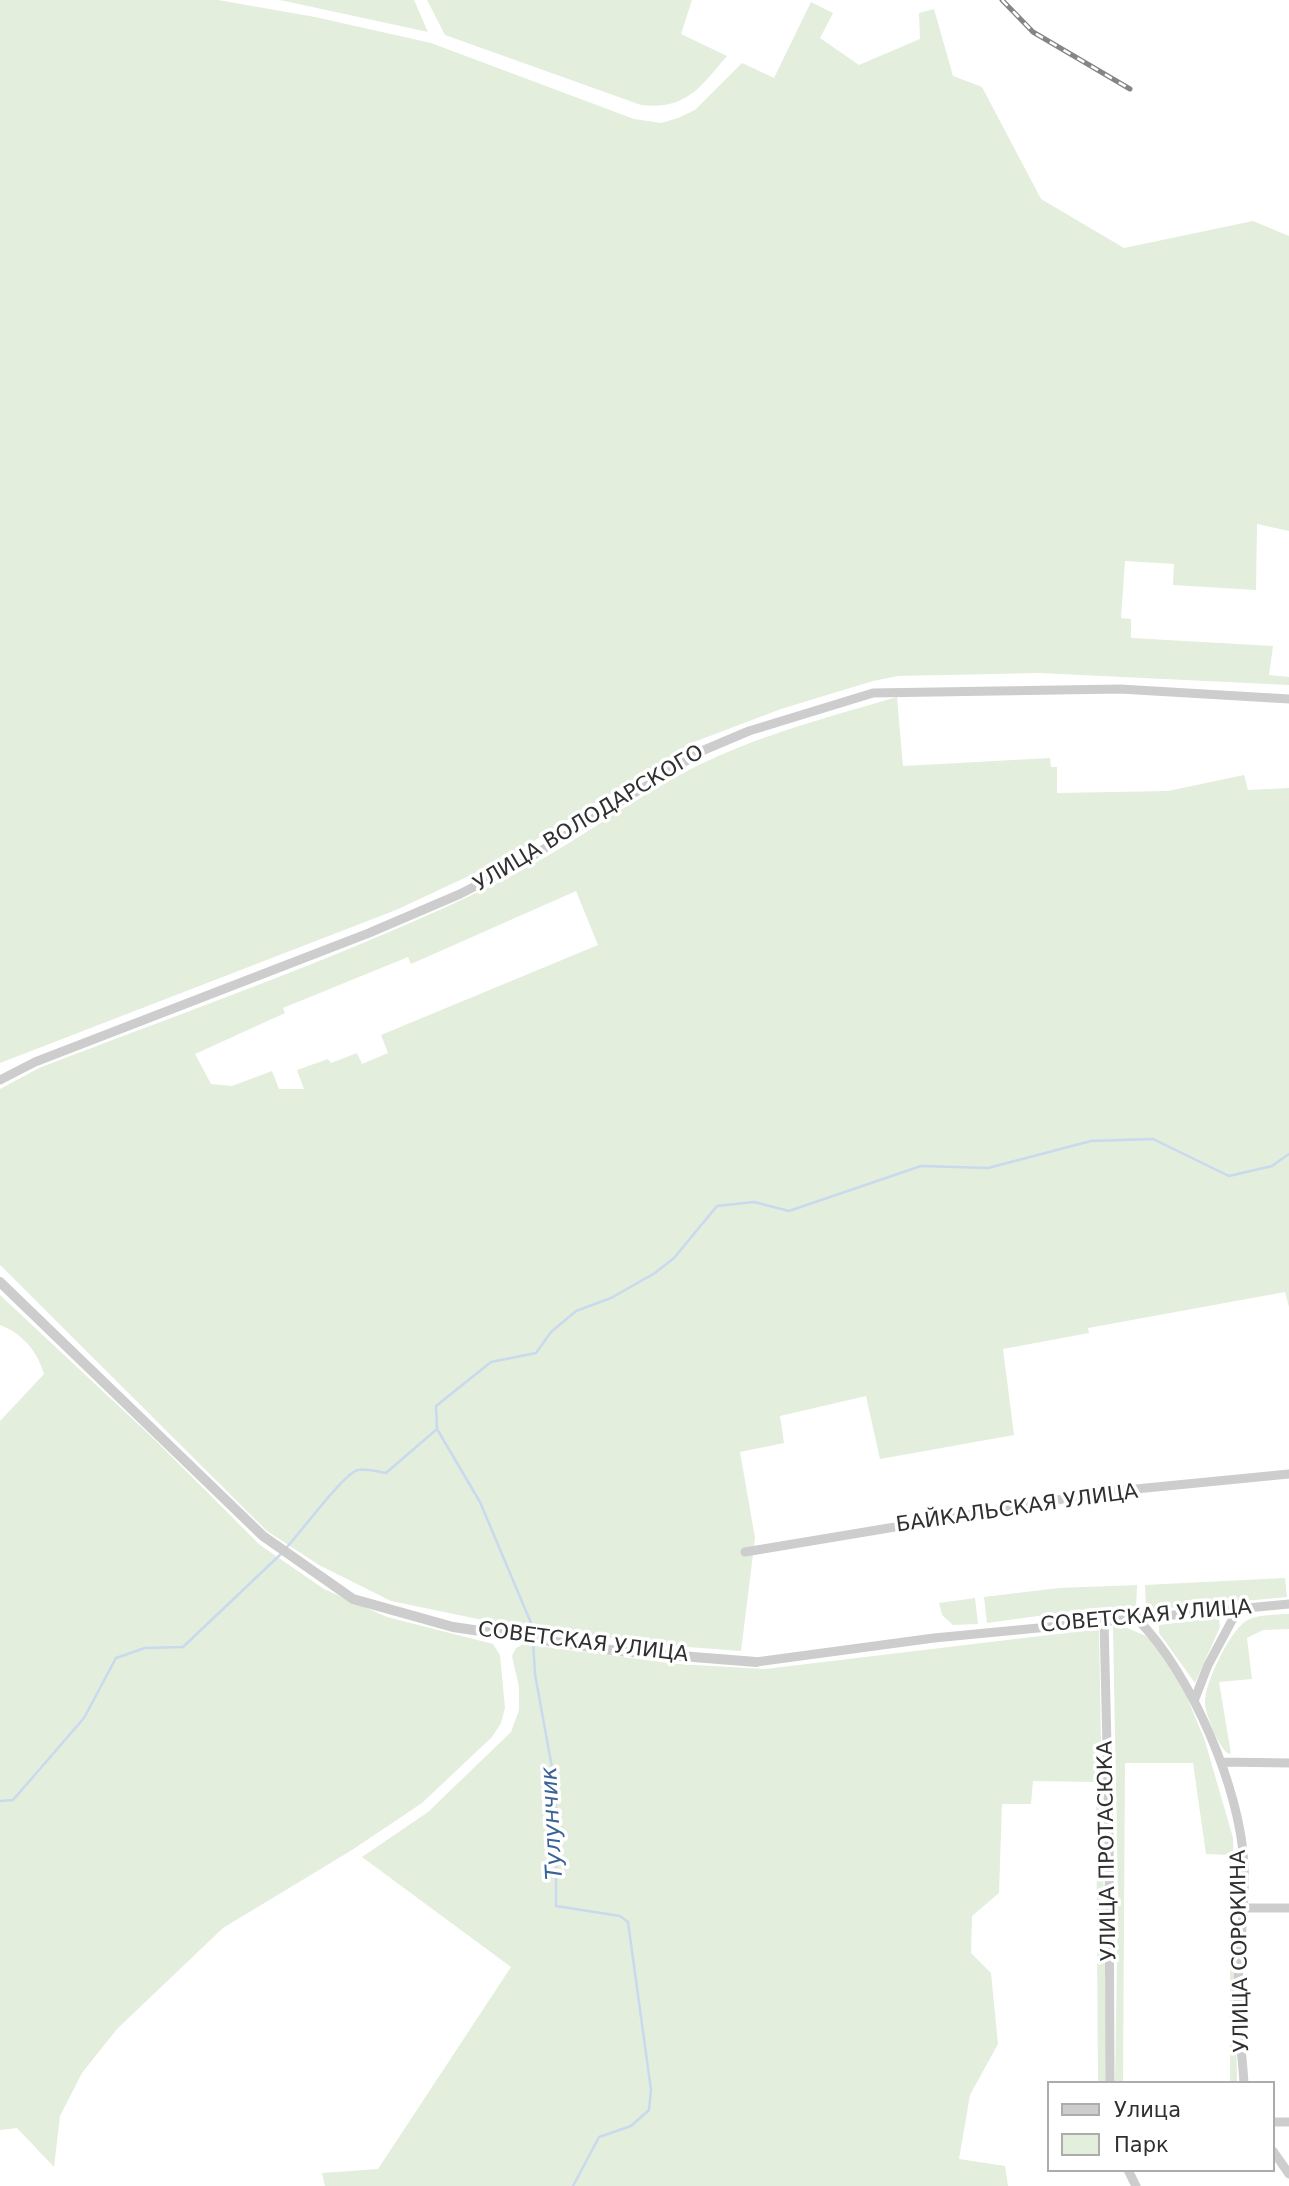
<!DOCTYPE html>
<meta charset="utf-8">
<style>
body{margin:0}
#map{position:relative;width:1289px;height:2186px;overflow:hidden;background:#fff;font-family:"DejaVu Sans",sans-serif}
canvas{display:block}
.legend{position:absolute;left:1047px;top:2081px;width:228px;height:91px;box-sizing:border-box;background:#fff;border:2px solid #acacac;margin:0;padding:9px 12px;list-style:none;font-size:21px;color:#303030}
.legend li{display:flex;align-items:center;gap:14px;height:35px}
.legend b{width:35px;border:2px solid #acacac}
</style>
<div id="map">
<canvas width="1289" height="2186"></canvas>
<ul class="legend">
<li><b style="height:9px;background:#cdcdcd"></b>Улица</li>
<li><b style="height:19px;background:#e3eedd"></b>Парк</li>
</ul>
</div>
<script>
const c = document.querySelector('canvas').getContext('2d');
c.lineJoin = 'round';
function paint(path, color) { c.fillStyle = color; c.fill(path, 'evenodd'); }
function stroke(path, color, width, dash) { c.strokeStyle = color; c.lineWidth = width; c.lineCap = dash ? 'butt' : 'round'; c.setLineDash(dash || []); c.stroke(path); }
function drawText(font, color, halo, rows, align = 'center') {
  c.font = font + ' "DejaVu Sans",sans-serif'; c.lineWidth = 7; c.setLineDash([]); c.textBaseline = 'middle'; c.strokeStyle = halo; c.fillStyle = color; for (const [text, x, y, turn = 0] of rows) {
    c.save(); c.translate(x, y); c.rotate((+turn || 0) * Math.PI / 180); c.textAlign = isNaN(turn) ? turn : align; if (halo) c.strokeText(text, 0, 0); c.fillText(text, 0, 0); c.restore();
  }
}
const green = new Path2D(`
 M0 0H218L315 17 431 43 634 119 661 123 678 118 695 110 742 63 774 78 811 2 833 13 820 38 859 65 920 39 919 13 934 9 953 76 982 87 1041 199 1124 248 1253 221 1289 236V531L1257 524 1256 590 1173 585 1174 564 1125 561 1121 618 1131 619V638L1273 646 1269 675 1289 677V685L1040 673 898 676 873 681 781 709 694 742 503 860 396 910 0 1063Z
 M280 0H414L428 32Z
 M427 0H692L681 34 727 56C700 87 687 110 641 105L445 35Z
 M897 697 903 766 1050 758 1051 767H1057V793L1168 791 1244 775 1248 790 1289 788V1307L1285 1292 1088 1328 1089 1333 1003 1349 1014 1435 880 1459 866 1396 780 1416 784 1443 740 1452 755 1538 741 1651 675 1646 502 1624 391 1601 319 1565 267 1531 0 1265V1089L39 1068C195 1008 355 953 505 879 566 849 619 808 678 776 747 738 822 719 897 697ZM576 891 598 945 381 1035 388 1053 362 1064 357 1053 331 1063 328 1059 297 1070 304 1089H279L272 1071 232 1086 211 1084 195 1054 285 1013 283 1008 408 957 411 964Z
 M0 1295 155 1440 260 1545 324 1589 387 1617 493 1644 500 1655 505 1708 501 1723 492 1737 422 1803 352 1850 223 1928 117 2029 82 2073 60 2116 54 2167 17 2128 0 2130V1421L44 1374C38 1352 22 1333 0 1325Z
 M1285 1578 1287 1597 1146 1610 1145 1585Z
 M1137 1585 1136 1610 1089 1609 987 1623 984 1597 1059 1588Z
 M975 1598 978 1624 953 1625 942 1615 939 1603Z
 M1289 1614V1629L1263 1630 1247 1638 1252 1679 1219 1682 1231 1754 1227 1753C1217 1743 1206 1716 1205 1703 1204 1684 1230 1631 1246 1621 1257 1614 1276 1615 1289 1614Z
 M1215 1618 1219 1619 1220 1627 1195 1683 1159 1633V1625Z
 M1113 1626 1127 1628 1146 1636 1161 1652 1184 1690 1205 1741 1233 1838 1237 2083H1230V1855L1206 1854 1193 1763H1125L1123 2083H1115L1118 1897Z
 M1099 1629 1107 2083H1098L1096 1782 1033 1781 1031 1804H1002L999 1893 972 1916 971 1953 991 1973 998 2044 970 2095 959 2159 1005 2166 1008 2186H325L322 2173 378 2169 511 1967 362 1857 428 1812 511 1732 519 1710V1687L512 1656 516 1648 523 1644 677 1664 765 1669Z`);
const stream = new Path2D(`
 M437 1429 480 1502 531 1623 532 1635
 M287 1547C300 1533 345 1472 358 1470 366 1468 378 1472 386 1473L437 1429 436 1406 491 1362 536 1353 551 1332 576 1311 611 1298 655 1273 674 1258 717 1206 754 1202 789 1211 921 1166 988 1168 1091 1141 1153 1139 1229 1176 1272 1166 1289 1154
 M533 1641 535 1674 556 1790V1906L620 1916 628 1922 651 2090 649 2110 631 2126 599 2137 573 2186
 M0 1801 13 1800 84 1718 116 1658 145 1648 183 1647 283 1552`);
const minor = new Path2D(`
 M0 1080 35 1062 369 933 460 894 526 860 704 750 749 731 873 693 1120 689 1289 699
 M745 1552 1105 1492 1289 1474
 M1104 1620 1109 1832 1110 2083
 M1138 1620C1191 1673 1241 1790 1244 1865 1246 1906 1239 1947 1238 1987 1237 2019 1242 2051 1244 2083
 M756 1662 934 1638 1289 1604
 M1194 1701 1208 1665 1238 1609
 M1221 1762 1289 1763
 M1242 1908H1289
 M1273 2122H1289
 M1273 2151 1289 2174
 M1128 2170 1136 2186`);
const tertiary = new Path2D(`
 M0 1282 263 1536 353 1599 453 1627 618 1651 756 1662`);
const rail = new Path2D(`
 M1002 0 1033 32 1130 89`);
const streetNames = [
 ["УЛИЦА ВОЛОДАРСКОГО",589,819,-31],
 ["БАЙКАЛЬСКАЯ УЛИЦА",1017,1509,-8],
 ["СОВЕТСКАЯ УЛИЦА",1146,1617,-5],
 ["СОВЕТСКАЯ УЛИЦА",583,1643,7],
 ["УЛИЦА ПРОТАСЮКА",1108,1851,-91],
 ["УЛИЦА СОРОКИНА",1241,1951,-91]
];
const waterNames = [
 ["Тулунчик",553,1823,-93]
];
paint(green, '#e3eedd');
stroke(stream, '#c9d9ee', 2.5);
stroke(minor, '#cdcdcd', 9);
stroke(tertiary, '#cdcdcd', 10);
stroke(rail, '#858585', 5);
stroke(rail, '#fff', 2.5, [8]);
drawText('21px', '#303030', '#fff', streetNames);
drawText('italic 23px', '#386298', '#fff', waterNames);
</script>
